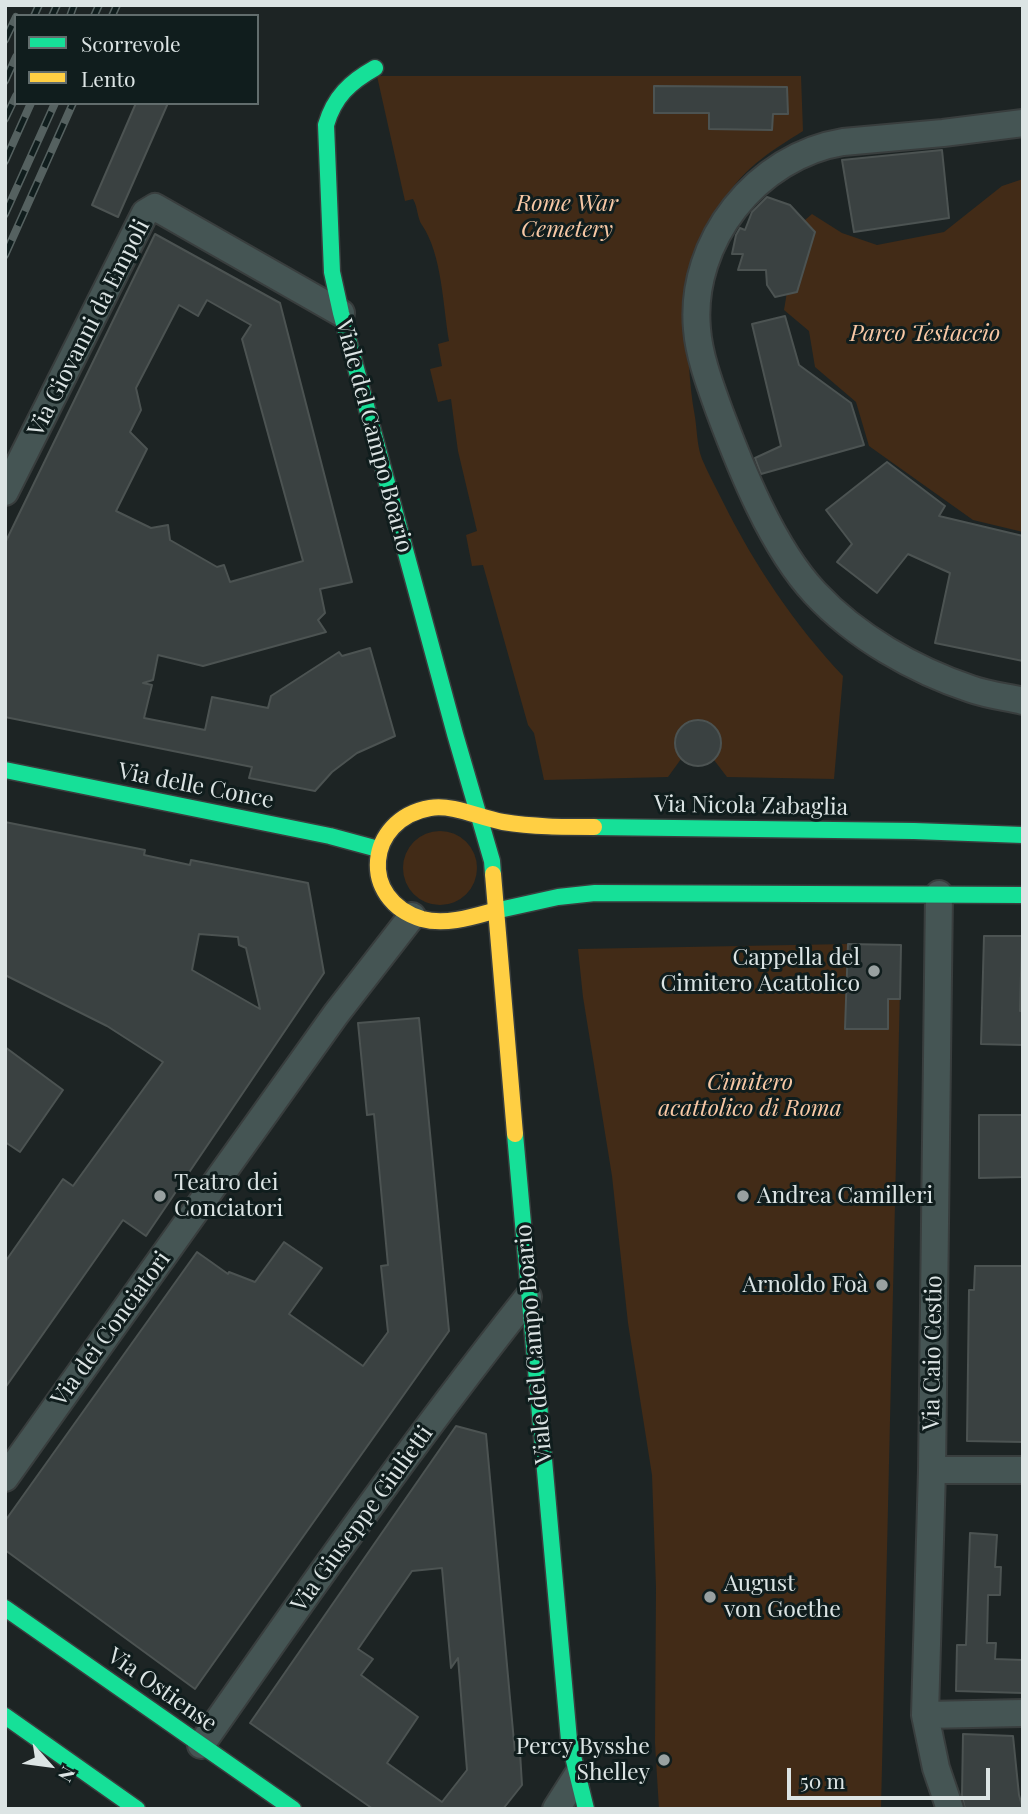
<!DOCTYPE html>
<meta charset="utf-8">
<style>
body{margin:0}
#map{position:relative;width:1028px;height:1814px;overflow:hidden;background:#1d2424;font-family:"Playfair Display",serif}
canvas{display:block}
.frame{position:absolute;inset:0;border:7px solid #dce4e4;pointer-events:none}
.legend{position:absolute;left:14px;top:14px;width:245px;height:91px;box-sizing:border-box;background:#101d1d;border:2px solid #626d6d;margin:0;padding:9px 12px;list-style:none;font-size:21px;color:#dce4e4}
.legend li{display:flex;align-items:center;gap:14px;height:35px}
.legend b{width:35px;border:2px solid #626d6d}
.north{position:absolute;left:14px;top:1730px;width:70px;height:70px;-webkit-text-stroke:5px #101d1d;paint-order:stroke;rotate:118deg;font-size:19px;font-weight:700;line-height:28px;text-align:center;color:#dce4e4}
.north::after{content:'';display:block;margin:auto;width:24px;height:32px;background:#dce4e4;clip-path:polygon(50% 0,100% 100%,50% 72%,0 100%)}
.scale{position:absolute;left:787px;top:1768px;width:203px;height:32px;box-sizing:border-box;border:4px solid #dce4e4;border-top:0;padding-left:9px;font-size:21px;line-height:24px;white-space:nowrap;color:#dce4e4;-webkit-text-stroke:5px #101d1d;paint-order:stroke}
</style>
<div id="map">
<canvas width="1028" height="1814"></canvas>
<div class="frame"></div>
<ul class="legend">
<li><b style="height:9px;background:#16e098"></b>Scorrevole</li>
<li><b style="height:9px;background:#ffcf43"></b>Lento</li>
</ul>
<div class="north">N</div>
<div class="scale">50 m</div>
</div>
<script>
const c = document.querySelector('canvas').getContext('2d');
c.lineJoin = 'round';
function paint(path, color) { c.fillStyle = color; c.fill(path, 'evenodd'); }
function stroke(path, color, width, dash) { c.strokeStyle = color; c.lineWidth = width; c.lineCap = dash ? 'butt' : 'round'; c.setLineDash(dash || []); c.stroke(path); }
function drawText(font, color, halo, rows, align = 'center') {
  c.font = font + ' "Playfair Display",serif'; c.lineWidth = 6; c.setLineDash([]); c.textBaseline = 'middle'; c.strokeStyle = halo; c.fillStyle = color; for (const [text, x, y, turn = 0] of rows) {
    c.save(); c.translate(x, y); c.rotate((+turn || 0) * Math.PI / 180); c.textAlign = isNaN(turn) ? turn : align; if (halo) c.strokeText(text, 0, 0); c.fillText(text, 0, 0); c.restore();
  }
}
const green = new Path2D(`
 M377 76H801L803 131C774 149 745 167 727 196 687 262 682 342 695 417 697 430 697 446 702 459 708 473 716 488 723 502 755 566 794 624 843 676L834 779 727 777 714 760C703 768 692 768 681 759L668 777 544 780 534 733 528 725 483 565 472 566 466 535 477 531 458 451 451 399 438 402 430 369 442 366 438 344 449 341C443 306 442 254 422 225 417 218 418 207 413 199L405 201Z
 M1023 179V532L973 520 869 446 856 402 815 367 809 331 784 310 787 292 807 260 798 226 812 214 842 233 877 245 944 232 1002 186Z
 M403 868a37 37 0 1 1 74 0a37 37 0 1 1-74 0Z
 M848 944 901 945 881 1809H659L655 1743 656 1587 652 1475 628 1323 612 1176 583 997 578 949Z`);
const building = new Path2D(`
 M654 86 787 87 788 114H773L772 130 709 129V113H654Z
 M136 103H168L118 217 92 205Z
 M942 150 949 218 854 232 842 160Z
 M767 197 790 205 815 232 797 292 775 297 767 285 766 270H738L743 254H732L736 235 740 228 745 230 752 212Z
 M155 234 280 303 352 582 320 589 325 613 318 620 326 632 203 666 158 655 153 680 143 683 152 685 144 718 205 730 212 697 268 708 271 696 339 652 342 656 370 648 395 736 357 753 332 772 315 791 249 778 252 767 5 717V543ZM207 300 251 325 242 339 303 561 230 582 224 565 217 567 170 540 168 525 151 528 116 511 147 449 130 432 141 410 136 388 179 305 198 316Z
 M785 316 799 365 851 403 864 445 761 474 755 458 781 446 752 324Z
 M887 462 945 506 939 516 1023 536V661L935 643 950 573 908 554 877 593 837 562 852 544 826 510Z
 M675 743a23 23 0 1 1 46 0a23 23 0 1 1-46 0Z
 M5 822 145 850 144 855 190 865 191 860 308 883 324 973 146 1236 123 1220 5 1388V1262L63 1179 73 1186 163 1062 107 1026 5 975ZM199 934 238 937 239 945 246 948 260 1009 192 970Z
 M984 936H1022L1020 1011H1023V1045L981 1044Z
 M848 944 901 945 900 999H888V1029H845Z
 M419 1018 449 1331 195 1689 5 1550V1521L197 1252 228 1274 229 1272 255 1282 284 1242 322 1268 289 1314 363 1366 388 1332 381 1266 388 1265 374 1114 367 1115 358 1023Z
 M5 1047 63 1090 20 1152 5 1142Z
 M979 1115H1023V1177L979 1178Z
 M975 1266H1023V1442L967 1441 969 1290H974Z
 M456 1426 486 1434 515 1753 520 1752 522 1785 503 1809H373L250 1723ZM442 1568 451 1668 458 1658 467 1770 442 1802 387 1763 418 1717 361 1675 373 1659 358 1649 412 1571Z
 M970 1533 997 1535 995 1567H1001L1000 1595H988L987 1643H996L995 1659 1023 1660V1693L956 1691 957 1645H966Z
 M963 1734 1013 1736 1019 1795 1023 1809H965L962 1796Z`);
const street = new Path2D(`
 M1023 123 943 133 843 142C757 156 689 241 697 329 699 356 710 385 719 410 741 469 772 547 815 593 856 637 914 670 971 689 988 695 1006 697 1023 701
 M5 492 145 213 155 207 341 313
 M939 894 932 1470 925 1715 936 1768 950 1809
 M932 1470H1023
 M5 1478 336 1014 412 916
 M925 1715 1023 1713
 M201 1745C307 1593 413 1442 528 1297
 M556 1809 577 1776`);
const fast = new Path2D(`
 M375 68C350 82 334 97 326 125L332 272 341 313 455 734 492 861 493 874
 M5 770 330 836 378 849
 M594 827 914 831 1023 835
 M490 912 558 897 595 893 1023 895
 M515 1134 569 1740 586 1809
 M5 1608 293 1809
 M5 1716 137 1809`);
const slow = new Path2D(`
 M493 874 515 1134
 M490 912C469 918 444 925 422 919 358 900 366 819 430 808 453 804 480 818 503 822 533 827 563 827 594 827`);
const rail = new Path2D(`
 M34 16 39 5
 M52 16 57 5
 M70 16 74 5
 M94 16 99 5
 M112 16 117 5
 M5 40 16 17
 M5 81 16 57
 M5 119 16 96
 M5 161 31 103
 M5 214 55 103
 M5 255 73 103`);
const markers = [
 [874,971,7,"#99a1a1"],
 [160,1196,7,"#99a1a1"],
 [743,1196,7,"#99a1a1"],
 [882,1285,7,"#99a1a1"],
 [710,1597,7,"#99a1a1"],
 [664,1760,7,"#99a1a1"]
];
const parkNames = [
 ["Rome War",567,204],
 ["Cemetery",567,230],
 ["Parco Testaccio",925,334],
 ["Cimitero",750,1083],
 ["acattolico di Roma",750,1109]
];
const streetNames = [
 ["Via Giovanni da Empoli",89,328,-63],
 ["Viale del Campo Boario",374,436,75],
 ["Via delle Conce",196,786,11],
 ["Via Nicola Zabaglia",751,806,1],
 ["Via dei Conciatori",111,1329,-54],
 ["Viale del Campo Boario",534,1344,-95],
 ["Via Caio Cestio",933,1353,-89],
 ["Via Giuseppe Giulietti",362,1519,-54],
 ["Via Ostiense",162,1690,35]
];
const poiNames = [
 ["Cappella del",860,958],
 ["Cimitero Acattolico",860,984],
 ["Teatro dei",174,1183,"left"],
 ["Conciatori",174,1209,"left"],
 ["Andrea Camilleri",757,1196,"left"],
 ["Arnoldo Foà",868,1285],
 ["August",724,1584,"left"],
 ["von Goethe",724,1610,"left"],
 ["Percy Bysshe",650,1747],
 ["Shelley",650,1773]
];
paint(green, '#422b17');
paint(building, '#3a4141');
stroke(building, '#4c5352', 2);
stroke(street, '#393e3e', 30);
stroke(fast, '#393e3e', 19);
stroke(slow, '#393e3e', 19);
stroke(street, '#455554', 26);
stroke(fast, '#16e098', 16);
stroke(slow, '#ffcf43', 16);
stroke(rail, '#556160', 8);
stroke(rail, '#101d1d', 5, [16]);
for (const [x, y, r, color] of markers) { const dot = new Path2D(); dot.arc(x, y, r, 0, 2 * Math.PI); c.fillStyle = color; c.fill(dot); stroke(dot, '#101d1d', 2.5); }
drawText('italic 23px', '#f8c8a5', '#101d1d', parkNames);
drawText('23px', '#dce4e4', '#101d1d', streetNames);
drawText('23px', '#dce4e4', '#101d1d', poiNames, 'right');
</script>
